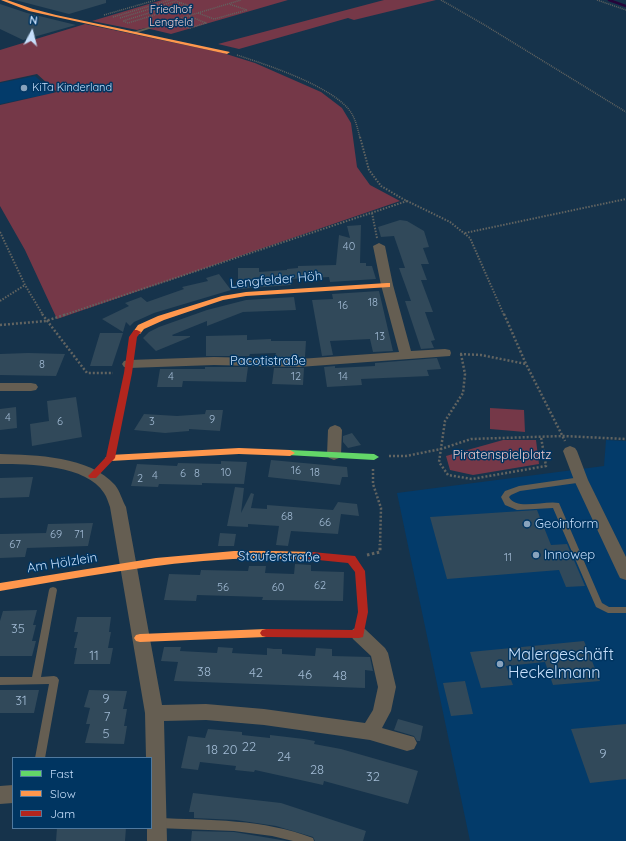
<!DOCTYPE html>
<meta charset="utf-8">
<style>
body{margin:0}
#map{position:relative;width:626px;height:841px;overflow:hidden;background:#16334b;font-family:Quicksand,sans-serif}
canvas{display:block}
.legend{position:absolute;left:12px;top:757px;width:140px;height:72px;box-sizing:border-box;background:#003561;border:1px solid #4f799f;margin:0;padding:5px 7px;list-style:none;font-size:12px;color:#c6dffb}
.legend li{display:flex;align-items:center;gap:8px;height:20px}
.legend b{width:20px;border:1px solid #4f799f}
.north{position:absolute;left:12px;top:12px;width:40px;height:40px;-webkit-text-stroke:3px #003561;paint-order:stroke;rotate:7deg;font-size:11px;font-weight:700;line-height:16px;text-align:center;color:#c6dffb}
.north::after{content:'';display:block;margin:auto;width:14px;height:18px;background:#c6dffb;clip-path:polygon(50% 0,100% 100%,50% 72%,0 100%)}
</style>
<div id="map">
<canvas width="626" height="841"></canvas>
<ul class="legend">
<li><b style="height:5px;background:#63d668"></b>Fast</li>
<li><b style="height:5px;background:#ff974d"></b>Slow</li>
<li><b style="height:5px;background:#b3261e"></b>Jam</li>
</ul>
<div class="north">N</div>
</div>
<script>
const c = document.querySelector('canvas').getContext('2d');
c.lineJoin = 'round';
function paint(path, color) { c.fillStyle = color; c.fill(path, 'evenodd'); }
function stroke(path, color, width, dash) { c.strokeStyle = color; c.lineWidth = width; c.lineCap = dash ? 'butt' : 'round'; c.setLineDash(dash || []); c.stroke(path); }
function drawText(font, color, halo, rows, align = 'center') {
  c.font = font + ' Quicksand,sans-serif'; c.lineWidth = 3; c.setLineDash([]); c.textBaseline = 'middle'; c.strokeStyle = halo; c.fillStyle = color; for (const [text, x, y, turn = 0] of rows) {
    c.save(); c.translate(x, y); c.rotate((+turn || 0) * Math.PI / 180); c.textAlign = isNaN(turn) ? turn : align; if (halo) c.strokeText(text, 0, 0); c.fillText(text, 0, 0); c.restore();
  }
}
const built = new Path2D(`
 M35 76 54 93 0 104V83Z
 M606 440 626 441V841H470L397 493 604 466Z`);
const green = new Path2D(`
 M162 0H288L171 34 146 28 137 30 92 21Z
 M384 0H436L354 20 348 18 239 49 218 44Z
 M85 24 223 53 255 63 321 92 342 108 351 123 357 167 370 185 400 201 57 319 25 250 0 206V105L57 92 37 74 0 82V50Z
 M490 408 524 410 525 432 490 429Z
 M503 440H536L539 464 473 475 450 470 446 456Z`);
const stream = new Path2D(`
 M609 0 626 6`);
const building = new Path2D(`
 M15 0H106V3L69 14Z
 M0 4 27 13 76 25 23 40 0 29Z
 M400 220 407 221 424 231 429 247 423 248 429 264H421L427 280H421L433 312H425L435 340 431 341 434 348 421 349 405 301H411L399 268H405L394 236 381 237 378 227Z
 M361 225 360 263H366V266H372L376 279 330 282 329 277 290 279 291 285 238 289V268H259V272L287 270V269L298 268V266L336 265 339 235 350 238 347 226Z
 M219 274 231 290 154 313 134 322 130 326 126 322 123 332 102 319 129 306 125 303 141 297 147 302 184 289 182 287 208 281 206 278Z
 M379 291 393 351 373 352 370 339 330 341 333 355 322 356 312 300 333 299 332 294Z
 M294 297 296 310 243 312 207 326V321L172 335 173 336H190V337L156 351 143 338 149 332 159 327 207 310 246 300Z
 M100 333H123L112 366H90Z
 M247 335V340L271 339V341H306L305 357H275L276 353 250 354 249 356H206V336Z
 M28 353 65 354 56 376 0 375V354Z
 M437 358 441 369 427 370 429 376 361 379 362 385 327 387 324 367 335 366V368L375 366V363Z
 M205 367H248L246 382 183 381 182 387H157L160 369H205Z
 M274 368H304L303 385 272 384Z
 M76 397 82 437 32 446 30 424 49 421 47 401Z
 M16 407 17 428 0 430V409Z
 M206 410H223L220 431 189 429V431L165 433 134 430 144 414 177 416 205 414Z
 M352 433 361 445 348 448 343 442V436Z
 M271 460 347 467 348 477H342L340 485 268 477Z
 M221 461 247 462 244 484 202 483V485L159 484 158 487 131 486 137 464 177 466 178 463 221 464Z
 M33 477 29 497 0 498V478Z
 M235 487 244 488 241 513 251 493 254 494 251 508 267 509V505L333 510 338 502 357 504 359 516 341 514 338 534 291 531 288 546 276 545 279 526 248 524V527L227 526Z
 M537 510 551 545 567 544 585 586 566 587 559 570 447 579 430 517Z
 M93 523 88 546 27 548 25 557 0 558V534L46 533 48 524Z
 M220 533 236 534 234 546H218Z
 M295 564 311 565V571L344 572 343 601 262 600 263 597 197 595 196 601 164 600 169 574 200 575 201 570 248 571 249 566H266L265 573 294 574Z
 M37 610 33 625H36L32 641H36L32 656H0V621L3 611Z
 M77 617H111L109 632H111L108 648H113L110 664H74L77 648H74L78 632H74Z
 M584 641 600 681 553 685 545 662 506 666 513 685 481 688 470 652Z
 M164 647H181L180 651 217 653 218 647 233 648 232 653 267 655V648L274 649H282V654L315 656 316 648 332 649V656L370 657 373 671 365 670V688L174 681 178 662 161 661Z
 M465 681 473 714 451 716 443 683Z
 M0 690H39L34 713H0Z
 M89 690 127 691 123 709H127L124 726H127L124 744 85 743 90 724H86L90 708 84 707Z
 M398 719 423 726 420 741H417L414 736 394 730Z
 M626 724V779L590 783 571 729Z
 M208 729 242 732V735L270 738V735L304 739 315 741 314 744 341 749 418 771 408 804 324 781 323 785 255 770 254 772 235 770 236 766 200 762 198 770 181 768 188 736 205 738Z
 M193 793 281 803 366 831 363 841H315L313 837 276 826 236 820 194 818V812H189Z
 M57 828H126L125 841H56Z
 M192 831 234 832 287 841H191Z`);
const pathFar3 = new Path2D(`
 M441 0 483 24 626 112
 M597 0 626 10
 M181 3 187 5 128 23 123 21Z
 M198 13 214 19 247 10 229 4
 M104 15 156 0
 M113 17 170 0
 M120 18 176 1 181 3
 M181 18 241 0
 M180 26 190 28 206 23 189 16
 M237 55C267 65 336 87 352 114 356 121 358 130 360 138`);
const pathFar2 = new Path2D(`
 M360 137 369 170 381 186 403 199 450 222 470 238 504 315
 M372 213 377 238
 M0 232 25 285 43 315
 M465 233 626 199
 M0 301 25 285
 M64 315 407 201`);
const pathFar1 = new Path2D(`
 M42 314 87 373H113
 M504 314 526 364 565 441
 M0 325 46 321 67 314
 M460 354 481 355 526 364
 M461 354 465 374 463 393 445 421 439 462 448 475 472 479 546 466 541 437
 M389 456H406L441 449 471 439 563 436 626 439
 M373 469V484L381 508 380 545`);
const path = new Path2D(`
 M367 555 380 552V544`);
const lane = new Path2D(`
 M172 20 175 21 136 33 133 32Z
 M581 477 584 478 585 480 584 482 520 491 511 495 509 497C516 511 545 500 559 503L602 603 609 607H626V613H608L596 607 553 508 517 510 505 505 501 497 505 491 519 486Z
 M53 587 56 588 57 590 41 677 54 676 57 677 59 680 45 758H35L49 684 0 685V677H32L49 590 50 588Z
 M157 818C209 820 264 819 313 838L314 841H293L272 836 234 831 157 828 153 826 152 823 153 820Z`);
const street = new Path2D(`
 M379 243 385 246 393 285 411 351 445 349 450 350 451 353 450 356 299 367 214 365 129 368 124 367 122 364 124 361 129 360 214 357 299 359 399 352 381 285 373 246Z
 M0 383H31L36 384 38 387 36 390 31 391H0Z
 M335 425 340 427 342 430 341 455 339 458 334 460 329 458 327 455 328 430 330 427Z
 M570 446 575 448 577 451 588 480 626 557V580L620 578 618 574 574 480 563 451 565 448Z
 M0 454C35 455 90 456 115 485 120 491 122 500 126 507L162 705 206 704 264 709 365 723 373 710 378 687 371 656 353 639 350 634 353 629 359 627 365 629 385 648 388 653 396 687 391 711 382 728 414 737 417 743 414 749 407 751 370 740 264 725 206 720 164 721 167 841H147V828H151V758H146L145 713 110 507C108 502 107 497 104 493 87 465 29 464 0 464Z
 M13 785V803L0 804V786Z`);
const fast = new Path2D(`
 M290 450 374 454 379 457 374 460 287 455 285 453Z`);
const slow = new Path2D(`
 M1 0H7L33 9 56 15 230 52 227 54 56 17 29 11Z
 M387 283H390V287L246 296 223 300 164 320 144 329 140 334H137L133 332 138 325 158 316 222 296 246 292Z
 M239 448 290 450 295 453 290 456 239 454 110 461 105 458 110 455Z
 M234 551H273L312 552 316 553 317 556 316 559 312 560C286 559 259 557 233 559 154 563 77 578 0 591V583L156 558Z
 M266 629 270 630 272 633 270 636 266 637 140 642 136 641 134 638 136 635 140 634Z`);
const jam = new Path2D(`
 M134 330H137L141 332 137 337 132 373 115 458 96 478H90L88 476 90 474 106 457 124 373 129 337Z
 M312 552 355 556 365 571 368 612 363 637 359 638 266 637 262 636 260 633 262 630 266 629 354 630 358 612 355 572 348 563 308 559 307 556 308 553Z`);
const markers = [
 [24,88,4,"#88a3bd"],
 [527,524,4,"#88a3bd"],
 [536,555,4,"#88a3bd"],
 [500,664,4,"#88a3bd"]
];
const farParknames = [
 ["Friedhof",171,10],
 ["Lengfeld",171,23]
];
const farPoinames = [
 ["KiTa Kinderland",32,88]
];
const numberNames = [
 ["40",349,247],
 ["18",373,303],
 ["16",343,306],
 ["13",380,337],
 ["8",42,365],
 ["4",171,377],
 ["12",296,377],
 ["14",343,377],
 ["4",8,418],
 ["9",212,420],
 ["6",60,422],
 ["3",152,422],
 ["16",296,471],
 ["10",226,473],
 ["18",315,473],
 ["6",183,474],
 ["8",197,474],
 ["4",155,476],
 ["2",140,479],
 ["68",287,517],
 ["66",325,523],
 ["69",56,535],
 ["71",79,535],
 ["67",15,545],
 ["11",508,558],
 ["62",320,586],
 ["56",223,588],
 ["60",278,588]
];
const streetNames = [
 ["Lengfelder Höh",276,280,-5],
 ["Pacotistraße",268,361],
 ["Stauferstraße",279,557,1],
 ["Am Hölzlein",62,563,-9]
];
const parkNames = [
 ["Piratenspielplatz",502,455]
];
const poiNames = [
 ["Geoinform",535,524],
 ["Innowep",544,555]
];
const nearNumbernames = [
 ["35",18,629],
 ["11",94,656],
 ["38",204,672],
 ["42",256,673],
 ["46",305,675],
 ["48",340,676],
 ["9",106,699],
 ["31",21,701],
 ["7",107,717],
 ["5",106,734],
 ["22",249,747],
 ["18",212,750],
 ["20",230,750],
 ["9",603,754],
 ["24",284,757],
 ["28",317,770],
 ["32",373,777]
];
const nearPoinames = [
 ["Malergeschäft",508,655],
 ["Heckelmann",508,673]
];
paint(built, '#033b6a');
paint(green, '#753848');
stroke(stream, '#25063a', 2.5);
paint(building, '#31495a');
stroke(pathFar3, '#626461', 1.5, [1, 1]);
stroke(pathFar2, '#626461', 2, [1.5, 1.5]);
stroke(pathFar1, '#626461', 2.5, [2, 2]);
stroke(path, '#626461', 3, [2.5, 2.5]);
paint(lane, '#655e52');
paint(street, '#655e52');
paint(fast, '#63d668');
paint(slow, '#ff974d');
paint(jam, '#b3261e');
for (const [x, y, r, color] of markers) { const dot = new Path2D(); dot.arc(x, y, r, 0, 2 * Math.PI); c.fillStyle = color; c.fill(dot); stroke(dot, '#003561', 1.5); }
drawText('11px', '#ebc9cc', '#003561', farParknames);
drawText('11px', '#c6dffb', '#003561', farPoinames, 'left');
drawText('11px', '#a1bad3', null, numberNames);
drawText('13px', '#c6dffb', '#003561', streetNames);
drawText('13px', '#ebc9cc', '#003561', parkNames);
drawText('13px', '#c6dffb', '#003561', poiNames, 'left');
drawText('13px', '#a1bad3', null, nearNumbernames);
drawText('16px', '#c6dffb', '#003561', nearPoinames, 'left');
</script>
